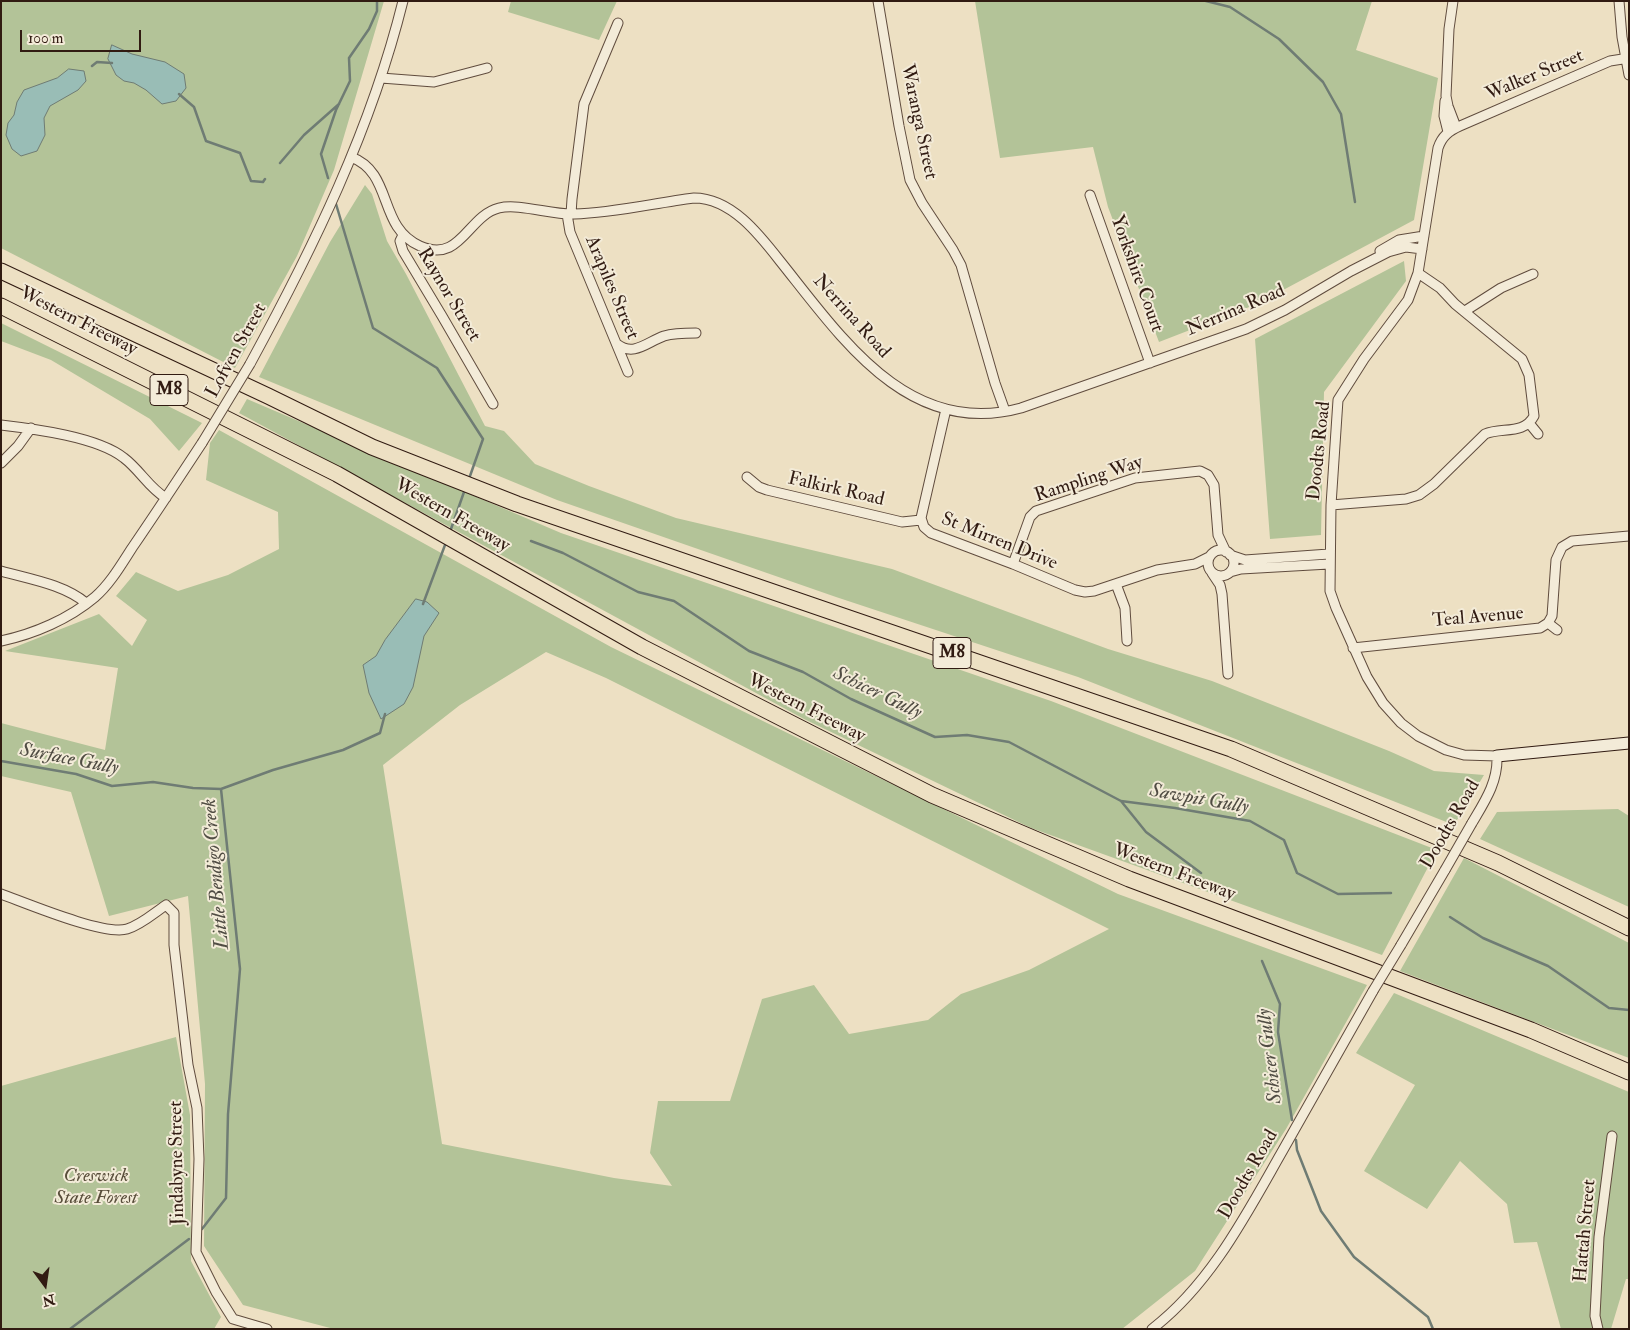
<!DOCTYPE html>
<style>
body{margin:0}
#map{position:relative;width:1630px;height:1330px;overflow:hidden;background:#ede0c3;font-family:"IM FELL Double Pica",serif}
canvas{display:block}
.frame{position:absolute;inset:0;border:2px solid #311b12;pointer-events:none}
.north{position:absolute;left:20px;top:1260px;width:50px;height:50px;-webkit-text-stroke:4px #f3ebd8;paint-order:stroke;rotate:166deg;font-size:14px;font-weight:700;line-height:20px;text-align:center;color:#311b12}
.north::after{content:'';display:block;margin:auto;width:18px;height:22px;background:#311b12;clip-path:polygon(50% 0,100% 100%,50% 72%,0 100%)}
.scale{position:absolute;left:20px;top:30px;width:121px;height:22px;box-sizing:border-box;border:2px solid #311b12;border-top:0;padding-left:6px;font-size:15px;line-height:18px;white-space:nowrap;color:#311b12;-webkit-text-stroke:4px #f3ebd8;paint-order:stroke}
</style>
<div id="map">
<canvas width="1630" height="1330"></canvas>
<div class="frame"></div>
<div class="north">N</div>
<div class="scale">100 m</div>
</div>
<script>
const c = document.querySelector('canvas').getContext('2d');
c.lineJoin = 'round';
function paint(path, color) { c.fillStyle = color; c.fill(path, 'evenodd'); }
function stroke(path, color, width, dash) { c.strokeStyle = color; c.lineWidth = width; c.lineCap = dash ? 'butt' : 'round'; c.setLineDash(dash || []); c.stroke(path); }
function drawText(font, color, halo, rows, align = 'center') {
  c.font = font + ' "IM FELL Double Pica",serif'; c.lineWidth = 4; c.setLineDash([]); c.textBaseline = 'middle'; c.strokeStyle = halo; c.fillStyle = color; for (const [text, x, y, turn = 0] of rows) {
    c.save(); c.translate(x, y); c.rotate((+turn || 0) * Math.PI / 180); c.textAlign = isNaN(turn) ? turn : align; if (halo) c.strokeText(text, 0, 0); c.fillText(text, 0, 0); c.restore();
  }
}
const green = new Path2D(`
 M1 1H384L334 170 297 256 235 368 1 248Z
 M511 1H617L599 40 508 12Z
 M975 1H1372L1356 50 1438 78 1414 220 1257 304 1159 342 1108 207 1093 147 1000 158Z
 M365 185 372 194 387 241 406 274 485 426 504 431 535 464 589 486 676 518 892 569 1108 649 1212 681 1389 751 1434 771 1484 775 1454 825 1078 677 836 597 557 500 259 377 330 242Z
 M1404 261 1406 281 1324 392 1321 535 1270 539 1255 339Z
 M1 323 202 423 179 451 150 419 51 360 1 341Z
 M247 399 561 533 1051 701 1437 850 1382 955 1031 828 804 719 239 413Z
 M219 430 611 647 1118 894 1367 985 1286 1129 1195 1271 1122 1329H334L243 1305 204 1246 205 1084 188 896 109 916 71 792 1 776V723L105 750 118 668 5 651 99 614 132 646 147 620 116 596 136 572 178 591 228 575 279 549 278 512 206 480 210 443ZM546 652 606 678 1109 929 1029 970 961 994 928 1020 849 1034 814 985 762 999 730 1101H658L650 1153 672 1186 614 1178 442 1144 383 765 460 705Z
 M1618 809 1629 816V907L1480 839 1497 812Z
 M1464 858 1629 943V1058L1400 971Z
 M1394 993 1629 1092V1279H1626L1611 1329H1561L1537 1242 1514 1243 1507 1204 1460 1161 1427 1209 1364 1171 1415 1085 1356 1053Z
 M176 1037 190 1115 191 1261 221 1317 214 1329H1V1086Z`);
const water = new Path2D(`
 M112 45 132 54 165 62 184 74 186 88 176 101 162 104 146 90 134 83 124 81 116 75 108 59Z
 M69 69 84 71 86 81 78 90 50 106 44 118 45 135 37 151 21 156 12 149 6 135 8 123 14 115 17 102 24 90 57 78Z
 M416 599 427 602 439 613 424 636 413 687 404 704 381 719 369 693 363 665 376 656 385 640Z`);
const stream = new Path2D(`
 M1206 1 1230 7 1279 39 1323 82 1341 114 1355 202
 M92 66 97 62 112 63
 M179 94 194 107 206 141 240 153 251 181 263 182 265 179
 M280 163 304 135 339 104
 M328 178 321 154 336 110 350 81 349 58 369 29 377 11V1
 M336 204 373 328 437 368 483 439 470 476
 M451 529 464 492
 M531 541 563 553 638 592 674 601 749 651 803 672 851 699 935 737 967 735 1009 742 1121 801 1146 832 1201 873
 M423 604 445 545
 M1 761 76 774 112 786 153 782 193 788 221 789
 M1121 801 1175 808 1250 821 1284 840 1297 873 1338 894 1391 893
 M1450 917 1483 938 1548 966 1609 1008 1629 1010
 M1262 961 1280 1004 1278 1032 1292 1120
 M1296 1140 1297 1150 1321 1211 1354 1257 1428 1317 1433 1329
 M202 1229 226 1198 228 1114 240 969 221 789 273 770 343 750 380 733 385 714
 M70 1329 189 1239`);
const street = new Path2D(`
 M878 1 899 126 910 180 922 203 953 250 961 265 995 383 1005 411
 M1453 1 1449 29 1446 96 1448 106 1456 127
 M1619 1 1622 37 1629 75
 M381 78 434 82 487 68
 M1445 101 1444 116 1448 132
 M351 157C394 173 377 227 420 246 461 264 467 216 499 208 519 203 552 215 574 214 614 213 654 203 694 198 731 198 759 234 780 261 841 337 908 439 1021 408L1246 329 1285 310 1351 271 1388 252 1406 247 1422 249
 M1090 195 1150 363
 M567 214 570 232 628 372
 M571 214 572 199 584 104 618 23
 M403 235 400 241 403 251 442 316 493 404
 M1380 251 1399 240 1424 236
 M1465 311 1501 288 1533 274
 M617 344C634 357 647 342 664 336 674 333 685 333 696 333
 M250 364C313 248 371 130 403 1
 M946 409 921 518 924 527 931 533 1013 564 1075 590 1085 592 1094 591 1157 570 1195 564 1209 557
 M1529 423 1538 434
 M1 425C35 429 98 437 124 458 140 470 149 488 166 498
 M1 463 18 446 31 428
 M747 477 759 487 767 490 902 522 921 520
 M1331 505 1406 499 1419 495 1434 484 1485 434C1502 427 1524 435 1534 416L1529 375 1522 359 1455 304 1440 288 1418 273
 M1208 563a13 13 0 1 1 26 0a13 13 0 1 1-26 0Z
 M1230 555 1245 560 1329 554
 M1013 564 1030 517 1036 511 1135 478 1200 471 1208 475 1214 485 1218 535 1226 552
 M1 571C29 579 63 584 86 603
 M1230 572 1241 569 1329 564
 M1212 573 1220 585 1222 594 1228 674
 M1116 584 1125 608 1127 641
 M1548 623 1557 630
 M1 641C34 634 69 619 95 597 110 584 121 565 132 548 156 513 179 478 202 443
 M1353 648 1540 628 1548 623 1552 616 1556 560 1562 547 1572 541 1629 536
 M1472 823C1485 801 1498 782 1497 756L1464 755 1446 750 1418 736 1401 723 1383 703 1367 677 1336 608 1330 591 1331 505 1338 400 1364 359 1408 300 1418 273 1438 148C1442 136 1449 131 1460 126L1610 61 1629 58
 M1 894C26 903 104 936 127 929 141 925 154 913 166 905L174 913V945L188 1065 197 1108 199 1159 196 1252 216 1292 233 1319 267 1329
 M1401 945 1445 870
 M1152 1329C1211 1284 1247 1213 1283 1150 1313 1097 1343 1044 1373 991
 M1598 1329 1595 1316 1599 1237 1612 1136`);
const secondary = new Path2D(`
 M1497 756 1629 743`);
const highway = new Path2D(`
 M1 271 268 396 372 447 517 504 1231 749 1498 863 1629 928
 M1 306 337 474 642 647 932 795 1129 879 1531 1030 1629 1072`);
const streetBridge = new Path2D(`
 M202 443 250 364
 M1445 870 1472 823
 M1373 991 1401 945`);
const shields = [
 [169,390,38],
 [952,653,38]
];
const shieldNames = [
 ["M8",169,390],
 ["M8",952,653]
];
const streetNames = [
 ["Walker Street",1535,76,-23],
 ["Waranga Street",918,122,78],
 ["Yorkshire Court",1136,274,70],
 ["Arapiles Street",611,288,67],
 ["Raynor Street",448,295,59],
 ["Nerrina Road",1236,311,-23],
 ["Nerrina Road",851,317,48],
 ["Western Freeway",78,322,27],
 ["Lofven Street",237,351,-61],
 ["Doodts Road",1320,451,-84],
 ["Rampling Way",1089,480,-18],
 ["Falkirk Road",836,490,13],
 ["Western Freeway",452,516,30],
 ["St Mirren Drive",999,542,22],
 ["Teal Avenue",1478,618,-5],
 ["Western Freeway",806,709,27],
 ["Doodts Road",1451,825,-60],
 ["Western Freeway",1174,873,21],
 ["Jindabyne Street",178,1163,-91],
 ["Doodts Road",1249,1175,-60],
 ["Hattah Street",1586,1231,-85]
];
const parkNames = [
 ["Creswick",96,1177],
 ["State Forest",96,1199]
];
const waterNames = [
 ["Schicer Gully",877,694,26],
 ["Surface Gully",69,760,11],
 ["Sawpit Gully",1199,800,10],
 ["Little Bendigo Creek",217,874,-95],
 ["Schicer Gully",1271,1056,-97]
];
paint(green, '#b3c398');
paint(water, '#99bdb6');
stroke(water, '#6f7c74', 1);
stroke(stream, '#6f7c74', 2.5);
stroke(street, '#604c3e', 11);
stroke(secondary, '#311b12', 13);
stroke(highway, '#311b12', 17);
stroke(street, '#f3ebd8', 9);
stroke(secondary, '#f3ebd8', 11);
stroke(highway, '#ede0c3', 15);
stroke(streetBridge, '#604c3e', 11, []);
stroke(streetBridge, '#f3ebd8', 9);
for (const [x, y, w] of shields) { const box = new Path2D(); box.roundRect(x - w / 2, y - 15.5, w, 31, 4); c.fillStyle = '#f3ebd8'; c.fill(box); stroke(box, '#311b12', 1); }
drawText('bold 18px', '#311b12', null, shieldNames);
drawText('19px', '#311b12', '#f3ebd8', streetNames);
drawText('italic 19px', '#584d3a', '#f3ebd8', parkNames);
drawText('italic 20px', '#504c43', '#f3ebd8', waterNames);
</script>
